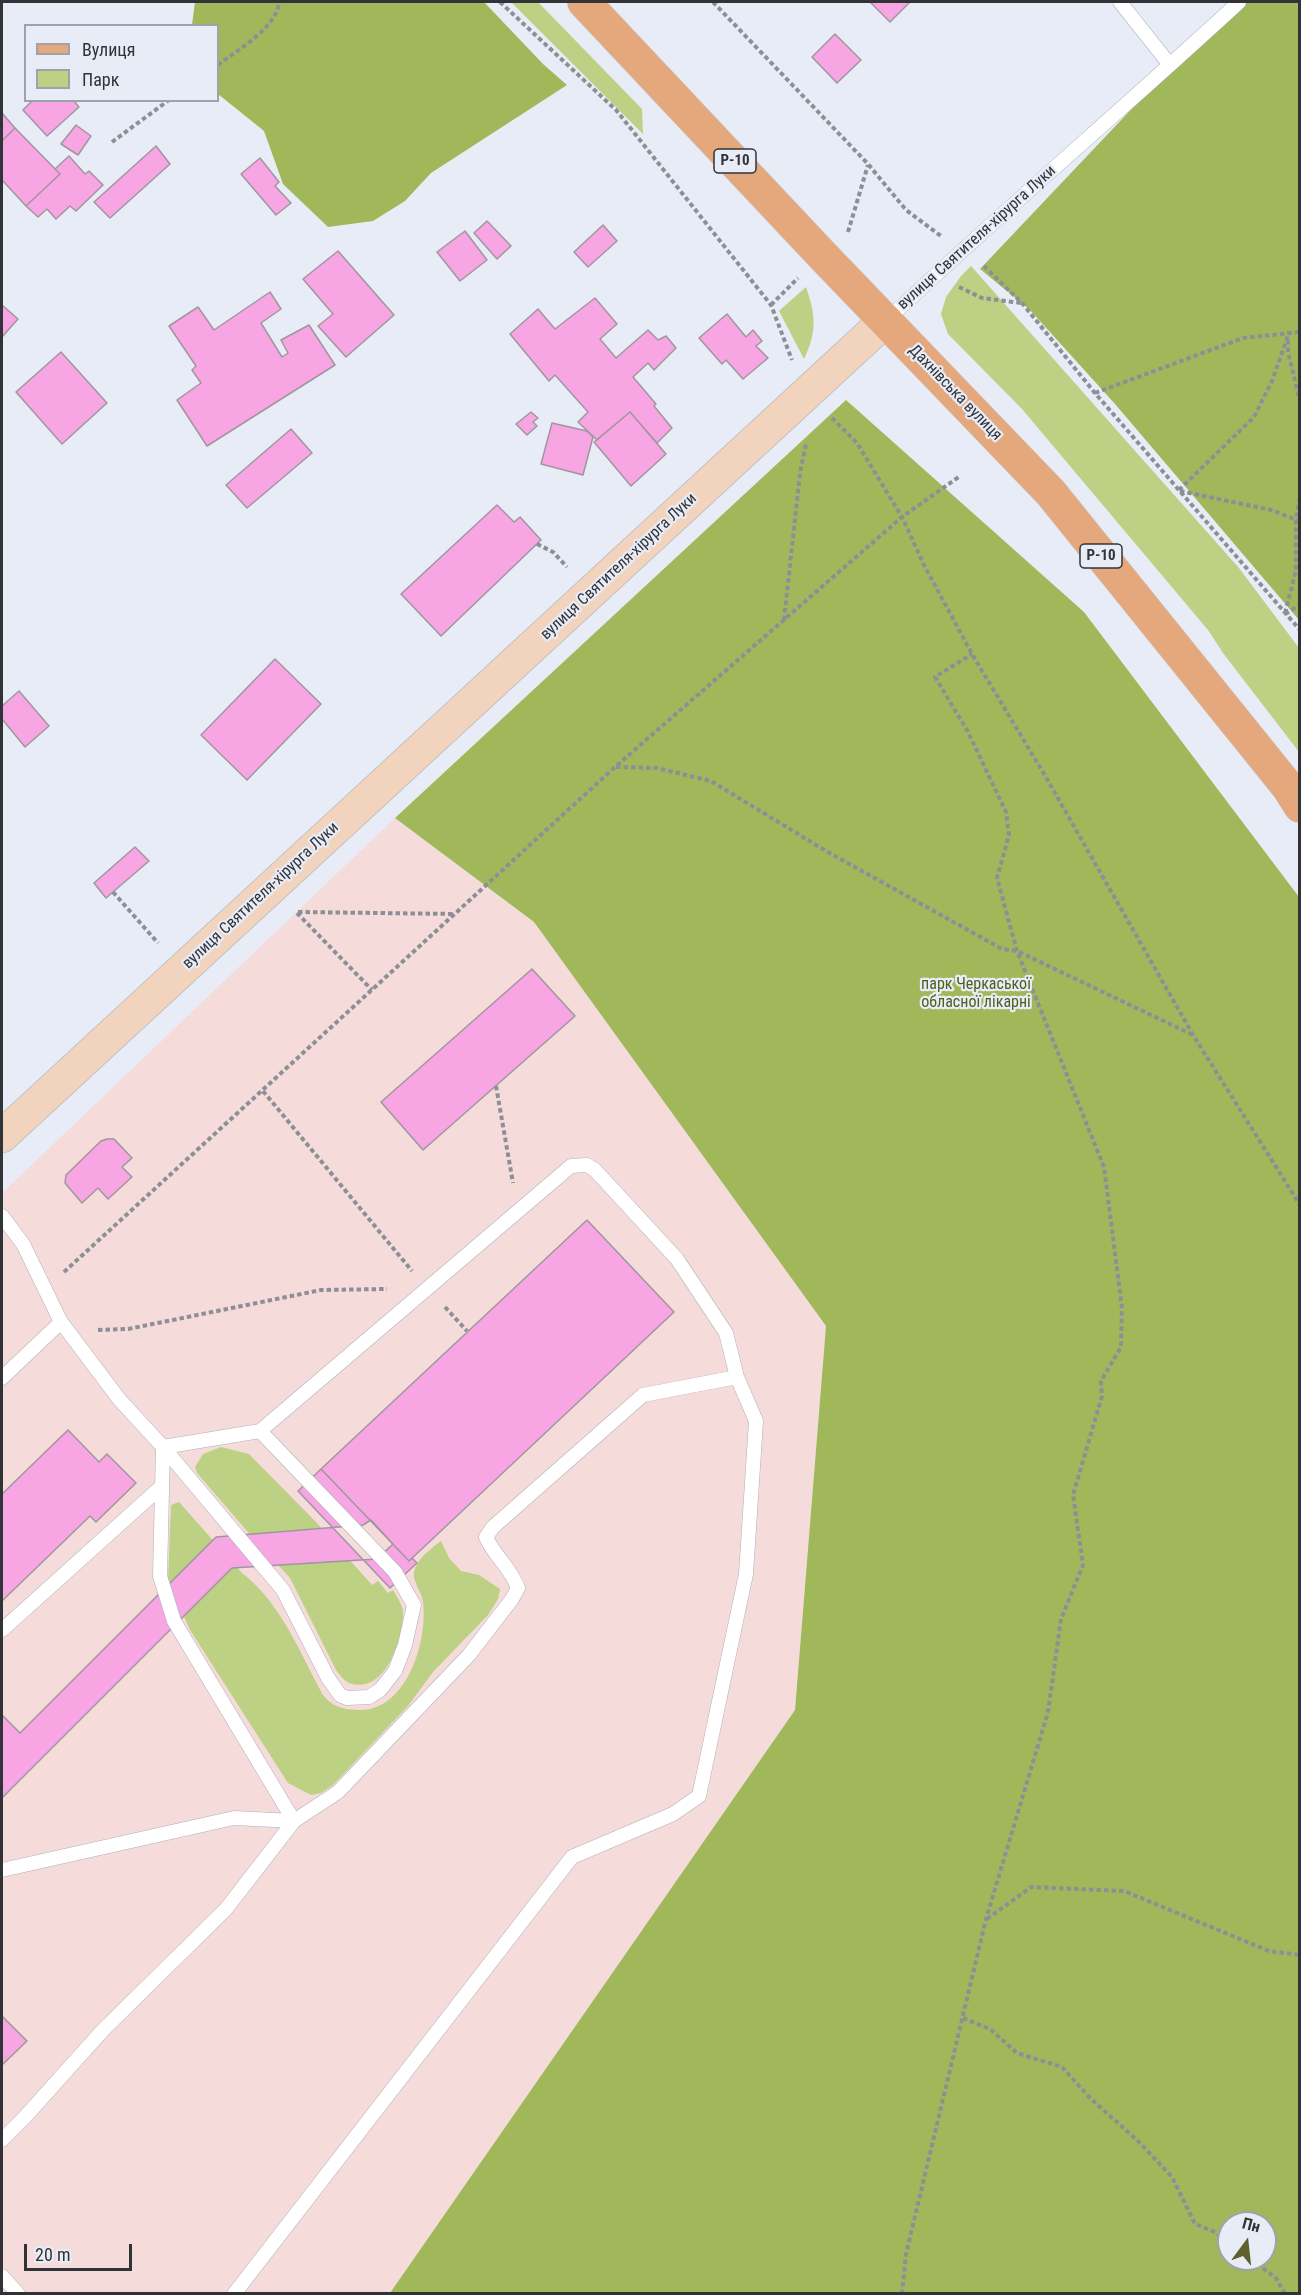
<!DOCTYPE html>
<meta charset="utf-8">
<style>
body{margin:0}
#map{position:relative;width:1301px;height:2295px;overflow:hidden;background:#e7ecf7;font-family:"Roboto Condensed",sans-serif}
canvas{display:block}
.frame{position:absolute;inset:0;border:3px solid #323337;pointer-events:none}
.legend{position:absolute;left:24px;top:24px;width:195px;height:78px;box-sizing:border-box;background:#e7ecf7;border:2px solid #9fa2aa;margin:0;padding:8px 10px;list-style:none;font-size:18px;color:#323337}
.legend li{display:flex;align-items:center;gap:12px;height:30px}
.legend b{width:30px;border:2px solid #9fa2aa}
.north{position:absolute;left:1217px;top:2211px;width:60px;height:60px;box-sizing:border-box;background:#e7ecf7;border:2px solid #9fa2aa;border-radius:50%;rotate:15deg;font-size:16px;font-weight:700;line-height:24px;text-align:center;color:#323337}
.north::after{content:'';display:block;margin:auto;width:21px;height:27px;background:#5f602d;clip-path:polygon(50% 0,100% 100%,50% 72%,0 100%)}
.scale{position:absolute;left:24px;top:2244px;width:108px;height:27px;box-sizing:border-box;border:3px solid #323337;border-top:0;padding-left:8px;font-size:18px;line-height:21px;white-space:nowrap;color:#323337;-webkit-text-stroke:4px #e7ecf7;paint-order:stroke}
</style>
<div id="map">
<canvas width="1301" height="2295"></canvas>
<div class="frame"></div>
<ul class="legend">
<li><b style="height:8px;background:#e5a77c"></b>Вулиця</li>
<li><b style="height:16px;background:#bcd184"></b>Парк</li>
</ul>
<div class="north">Пн</div>
<div class="scale">20 m</div>
</div>
<script>
const c = document.querySelector('canvas').getContext('2d');
c.lineJoin = 'round';
function paint(path, color) { c.fillStyle = color; c.fill(path, 'evenodd'); }
function stroke(path, color, width, dash) { c.strokeStyle = color; c.lineWidth = width; c.lineCap = dash ? 'butt' : 'round'; c.setLineDash(dash || []); c.stroke(path); }
function drawText(font, color, halo, rows, align = 'center') {
  c.font = font + ' "Roboto Condensed",sans-serif'; c.lineWidth = 4.5; c.setLineDash([]); c.textBaseline = 'middle'; c.strokeStyle = halo; c.fillStyle = color; for (const [text, x, y, turn = 0] of rows) {
    c.save(); c.translate(x, y); c.rotate((+turn || 0) * Math.PI / 180); c.textAlign = isNaN(turn) ? turn : align; if (halo) c.strokeText(text, 0, 0); c.fillText(text, 0, 0); c.restore();
  }
}
const medical = new Path2D(`
 M395 818 534 922 826 1326 795 1710 390 2293 2 2294V1193Z`);
const green = new Path2D(`
 M511 2H538L642 109 643 134Z
 M971 266 1239 568 1299 648V752L1223 653 1208 630 1022 409 948 334 941 314 946 297 961 276Z
 M806 287C816 316 817 332 804 359L779 311Z
 M221 1447 249 1454 315 1521 372 1585 378 1581 388 1593 393 1590C397 1597 402 1604 403 1611 404 1638 385 1696 349 1683 344 1681 340 1675 336 1670L290 1578 247 1531 197 1473 195 1467 203 1454Z
 M179 1502 242 1573C281 1603 300 1653 323 1695 332 1707 345 1710 360 1710 407 1710 428 1641 423 1602 422 1592 412 1581 414 1572 417 1558 431 1549 441 1541L449 1558 461 1571 479 1575 500 1589 498 1599 488 1615 433 1672 408 1706 333 1785 321 1793 311 1795 288 1783 190 1630 168 1580 171 1505Z`);
const forest = new Path2D(`
 M195 2H484L543 64 567 85 431 173 405 201 373 221 328 227 283 184 264 131 218 94V26L192 25Z
 M1233 2H1299V620L1115 404 1030 310 980 269Z
 M846 400 1084 612 1299 897V2293H390L795 1710 826 1326 534 922 395 818ZM1229 2223H1265V2259H1229Z`);
const building = new Path2D(`
 M873 2H910L890 22 871 3Z
 M835 34 861 60 837 83 812 57Z
 M33 100H73L79 107 47 136 23 110Z
 M2 113 15 128 2 141Z
 M76 125 91 136 78 155 61 144Z
 M15 128 60 174 26 206 2 180V141Z
 M156 146 170 164 110 218 94 202Z
 M69 156 85 174 89 171 103 185 76 211 70 206 56 219 47 209 38 217 26 206 60 174 55 169Z
 M260 158 279 182 275 186 291 203 276 215 241 174Z
 M487 221 511 246 497 259 474 233Z
 M603 225 617 241 588 267 574 252Z
 M465 231 487 260 460 281 437 252Z
 M338 251 394 315 346 357 318 326 333 314 303 279Z
 M270 292 281 309 261 323 282 357 288 353 281 340 309 325 335 365 207 446 177 400 201 383 192 370 196 366 169 326 198 307 214 330Z
 M595 298 617 324 600 339 616 358 648 330 658 340 666 336 676 348 654 370 648 363 633 377 656 404 654 406 672 428 657 443 630 412 597 440 578 422 588 412 555 375 549 381 510 334 538 309 555 329Z
 M2 305 18 319 2 337Z
 M727 314 746 337 753 330 762 341 756 346 768 358 743 379 726 360 722 364 699 338Z
 M61 352 107 403 62 444 16 392Z
 M531 412 538 418 533 422 537 426 527 435 516 424Z
 M630 412 666 454 631 486 594 442Z
 M552 423 587 431 593 437 583 475 541 464Z
 M291 429 312 453 247 508 226 485Z
 M497 505 514 522 520 517 541 540 441 636 401 594Z
 M275 659 321 704 247 780 201 735Z
 M19 691 49 726 25 747 2 719V706Z
 M135 847 149 861 106 898 94 883Z
 M532 969 575 1016 423 1150 381 1102Z
 M107 1139H114L132 1158 122 1167 132 1177 108 1199 98 1188 82 1203 65 1183 66 1175 101 1141Z
 M587 1220 674 1312 409 1561 321 1469Z
 M68 1430 99 1462 107 1454 136 1483 96 1522 90 1516 2 1601V1494Z
 M321 1469 409 1561 412 1558 417 1563 390 1588 298 1491Z
 M371 1520 393 1544 377 1559 232 1568 2 1798V1715L20 1733 216 1537 363 1525Z
 M2 2016 27 2041 2 2065Z`);
const path = new Path2D(`
 M500 2 616 110 771 305 792 360
 M713 2 868 164 906 210 941 236
 M218 65C237 50 277 28 279 2
 M112 142 169 100
 M848 232 868 165
 M984 266 1022 303 1095 393 1300 630
 M959 287 982 298 1021 303
 M771 305 798 278
 M1288 340V352L1300 401
 M1095 393 1243 338 1300 332
 M832 418 857 443 902 517 924 565 972 654 1047 779 1193 1035 1300 1205
 M1179 490 1254 417 1272 381 1289 333
 M1180 491 1271 510 1300 521
 M537 544 553 552 567 567
 M1285 613 1296 571V520L1300 497
 M1285 614 1300 605
 M784 620 800 473 806 444
 M616 767 657 768 711 781 826 851 1002 949 1017 951 1193 1035
 M113 892 158 943
 M298 912 455 914
 M297 913 372 990
 M496 1086 513 1183
 M263 1091 412 1271
 M64 1272 615 767 902 517 960 476
 M445 1307 467 1331
 M98 1330 128 1329 321 1290 387 1289
 M987 1919 1031 1887 1124 1891 1269 1951 1300 1955
 M963 2018 990 2029 1017 2053 1062 2067 1089 2097 1139 2142 1172 2177 1195 2224 1215 2232 1229 2243
 M1251 2259 1276 2278 1285 2294
 M902 2294 906 2254 986 1919 1048 1712 1061 1619 1083 1565 1073 1495 1102 1396 1101 1381 1121 1347 1122 1308 1104 1167 1017 951 997 878 1009 835 1006 812 967 730 935 677 972 654`);
const lane = new Path2D(`
 M1120 2 1170 65
 M887 320C1002 212 1123 109 1239 2
 M2 1216 23 1244 61 1322 119 1399 163 1447 160 1576 174 1621 294 1821 226 1909 103 2030 24 2118 2 2140
 M2 1378 61 1322
 M260 1431 395 1572 414 1605 405 1645 395 1671 380 1690 369 1697 347 1698 340 1695 328 1678 283 1590 163 1447Z
 M260 1431 571 1166 587 1165 595 1170 677 1259 726 1333 737 1377
 M2 1630 162 1486
 M2 1870 234 1818 294 1821 338 1792 469 1655 512 1599 518 1588C511 1568 494 1556 486 1537L493 1527 643 1395 737 1377 756 1421 746 1574 699 1796 673 1814 572 1857 234 2294
 M2 2276 18 2294`);
const secondary = new Path2D(`
 M2 1136 886 320`);
const primary = new Path2D(`
 M584 2 823 256 1051 493 1288 787 1300 806`);
const shields = [
 [735,161,42],
 [1101,556,42]
];
const shieldNames = [
 ["Р-10",735,161],
 ["Р-10",1101,556]
];
const streetNames = [
 ["вулиця Святителя-хірурга Луки",977,238,-42],
 ["Дахнівська вулиця",955,393,46],
 ["вулиця Святителя-хірурга Луки",619,567,-43],
 ["вулиця Святителя-хірурга Луки",261,896,-43]
];
const parkNames = [
 ["парк Черкаської",976,985],
 ["обласної лікарні",976,1003]
];
paint(medical, '#f6dbdb');
paint(green, '#bcd184');
paint(forest, '#a1b85a');
paint(building, '#f7a5e3');
stroke(building, '#a0969d', 1.5);
stroke(lane, '#acb1bb', 15);
stroke(secondary, '#acb1bb', 34);
stroke(primary, '#cacacb', 34);
stroke(path, '#8c8f96', 4, [4.5, 3]);
stroke(lane, '#fff', 14);
stroke(secondary, '#f2d3bd', 33);
stroke(primary, '#e5a77c', 33);
for (const [x, y, w] of shields) { const box = new Path2D(); box.roundRect(x - w / 2, y - 12, w, 24, 4.5); c.fillStyle = '#e7ecf7'; c.fill(box); stroke(box, '#323337', 1.5); }
drawText('bold 15px', '#323337', null, shieldNames);
drawText('16px', '#323337', '#e7ecf7', streetNames);
drawText('16px', '#505e1c', '#e7ecf7', parkNames);
</script>
